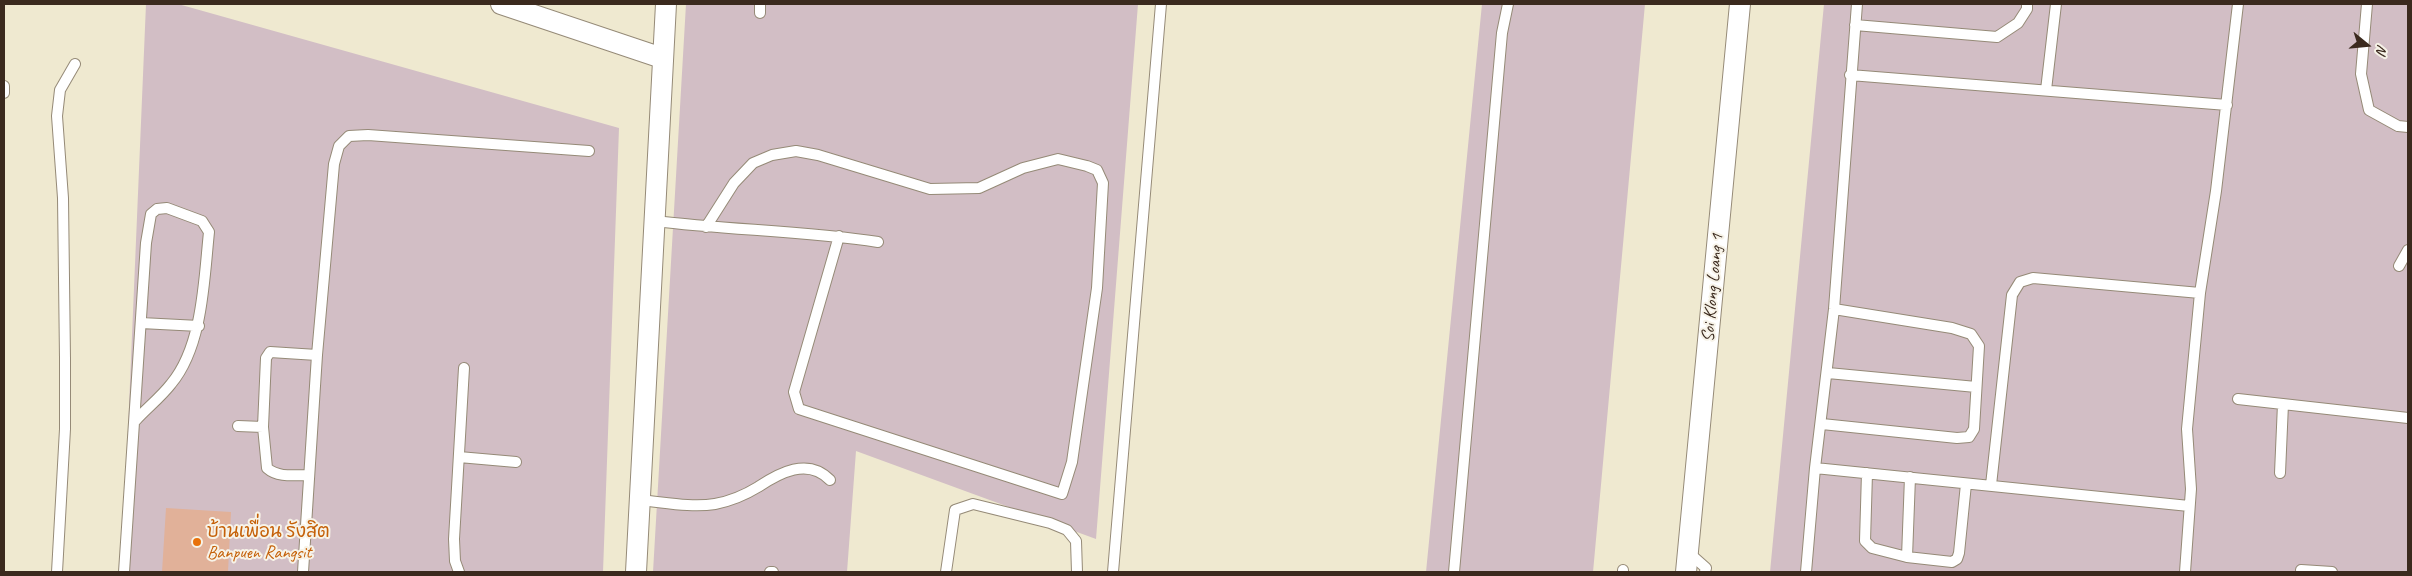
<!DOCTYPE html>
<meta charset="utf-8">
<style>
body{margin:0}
#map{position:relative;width:2412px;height:576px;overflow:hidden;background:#efe9d0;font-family:Caveat,sans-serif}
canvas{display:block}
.frame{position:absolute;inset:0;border:5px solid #3b2a1e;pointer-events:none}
.north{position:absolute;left:2342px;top:20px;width:50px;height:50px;-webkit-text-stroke:4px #f7f3e8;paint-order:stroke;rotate:107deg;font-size:14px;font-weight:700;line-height:20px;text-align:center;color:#3b2a1e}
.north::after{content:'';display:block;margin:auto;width:18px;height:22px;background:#3b2a1e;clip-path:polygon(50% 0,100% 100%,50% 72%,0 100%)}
</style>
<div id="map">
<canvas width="2412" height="576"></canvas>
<div class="frame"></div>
<div class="north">N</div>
</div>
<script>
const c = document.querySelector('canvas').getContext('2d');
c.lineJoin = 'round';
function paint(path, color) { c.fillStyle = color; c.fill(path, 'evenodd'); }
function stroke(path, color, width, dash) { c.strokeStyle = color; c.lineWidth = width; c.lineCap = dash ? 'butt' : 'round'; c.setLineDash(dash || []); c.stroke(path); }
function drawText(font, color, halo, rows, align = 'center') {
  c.font = font + ' Caveat,"Playpen Sans Thai",sans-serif'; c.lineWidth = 4; c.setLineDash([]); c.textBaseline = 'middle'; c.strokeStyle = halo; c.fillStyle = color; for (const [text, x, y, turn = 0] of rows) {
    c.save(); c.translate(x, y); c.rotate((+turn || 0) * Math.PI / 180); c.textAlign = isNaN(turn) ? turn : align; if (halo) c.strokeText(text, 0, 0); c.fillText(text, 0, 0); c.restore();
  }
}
const industrial = new Path2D(`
 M146 4H178L619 128 603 572H122Z
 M686 4H1138L1096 539 856 451 847 572H653Z
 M1482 4H1645L1593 572H1426Z
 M1824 4H2408V572H1770Z`);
const building = new Path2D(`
 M166 508 231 512 228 572H162Z`);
const service = new Path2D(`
 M2367 4 2361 74 2369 110 2398 126 2408 127
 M760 13V4
 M1855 25 1997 37 2018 23 2027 9V4
 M1850 75 2227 105
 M4 86V93
 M2046 90 2056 4
 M655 221C729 230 804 231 878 242
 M706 227 734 183 753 163 772 155 796 151 818 155 930 189 979 188 1023 168 1058 159 1087 166 1097 170 1103 183 1097 288 1072 462 1062 494 799 409 794 392 839 236
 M2399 266 2408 250
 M2200 293 2216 191 2238 4
 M141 323 199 326
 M1828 373 1976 387
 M2238 399 2408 418
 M1822 424 1957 438 1969 437 1974 429 1979 346 1971 334 1952 328 1834 309
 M238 426 263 427 267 468C278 478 295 475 309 475
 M263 427 266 358 270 352 317 355
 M459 457 516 462
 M1815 468 2189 506
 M1867 473 1865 541 1872 548 1907 557
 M2280 473 2283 404
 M1910 477 1907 557 1952 562 1957 559 1959 553 1966 484
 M1991 485 2012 295 2020 282 2033 278 2200 293 2187 429 2191 489 2185 572
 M639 500C663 502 691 508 715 504 731 501 745 495 758 487 779 473 808 457 830 480
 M1688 552 1706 568 1705 572
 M2301 570 2332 572
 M57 572 65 429V359L63 198 57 116 60 90 75 64
 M124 572 146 243 151 214 157 209 167 208 202 221 209 232C204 279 203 346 171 384 161 397 147 408 136 420
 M303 572 317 355 334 164 339 146 349 136 368 135 589 151
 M459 572 455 561 454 539 464 368
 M770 572H773
 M946 572 955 510 973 504 1050 523 1067 530 1076 541 1077 572
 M1113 572 1161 4
 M1454 572 1502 33 1508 4
 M1623 572V570
 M1806 572 1815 468 1834 309 1857 4`);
const minor = new Path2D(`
 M501 4 662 58
 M636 572 666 4
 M1686 572 1740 4`);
const markers = [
 [197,542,5,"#e8710a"]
];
const streetNames = [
 ["Soi Klong Loang 1",1713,288,-85]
];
const foodNames = [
 ["บ้านเพื่อน รังสิต",207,532],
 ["Banpuen Rangsit",207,553]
];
paint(industrial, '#d2bec5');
paint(building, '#e1b199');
stroke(service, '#958a77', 12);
stroke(minor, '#958a77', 22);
stroke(service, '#fff', 10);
stroke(minor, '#fff', 20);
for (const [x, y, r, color] of markers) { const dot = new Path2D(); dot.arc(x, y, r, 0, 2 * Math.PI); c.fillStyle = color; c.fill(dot); stroke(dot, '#f7f3e8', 2); }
drawText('18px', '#3b2a1e', '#f7f3e8', streetNames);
drawText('18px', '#c56008', '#f7f3e8', foodNames, 'left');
</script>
